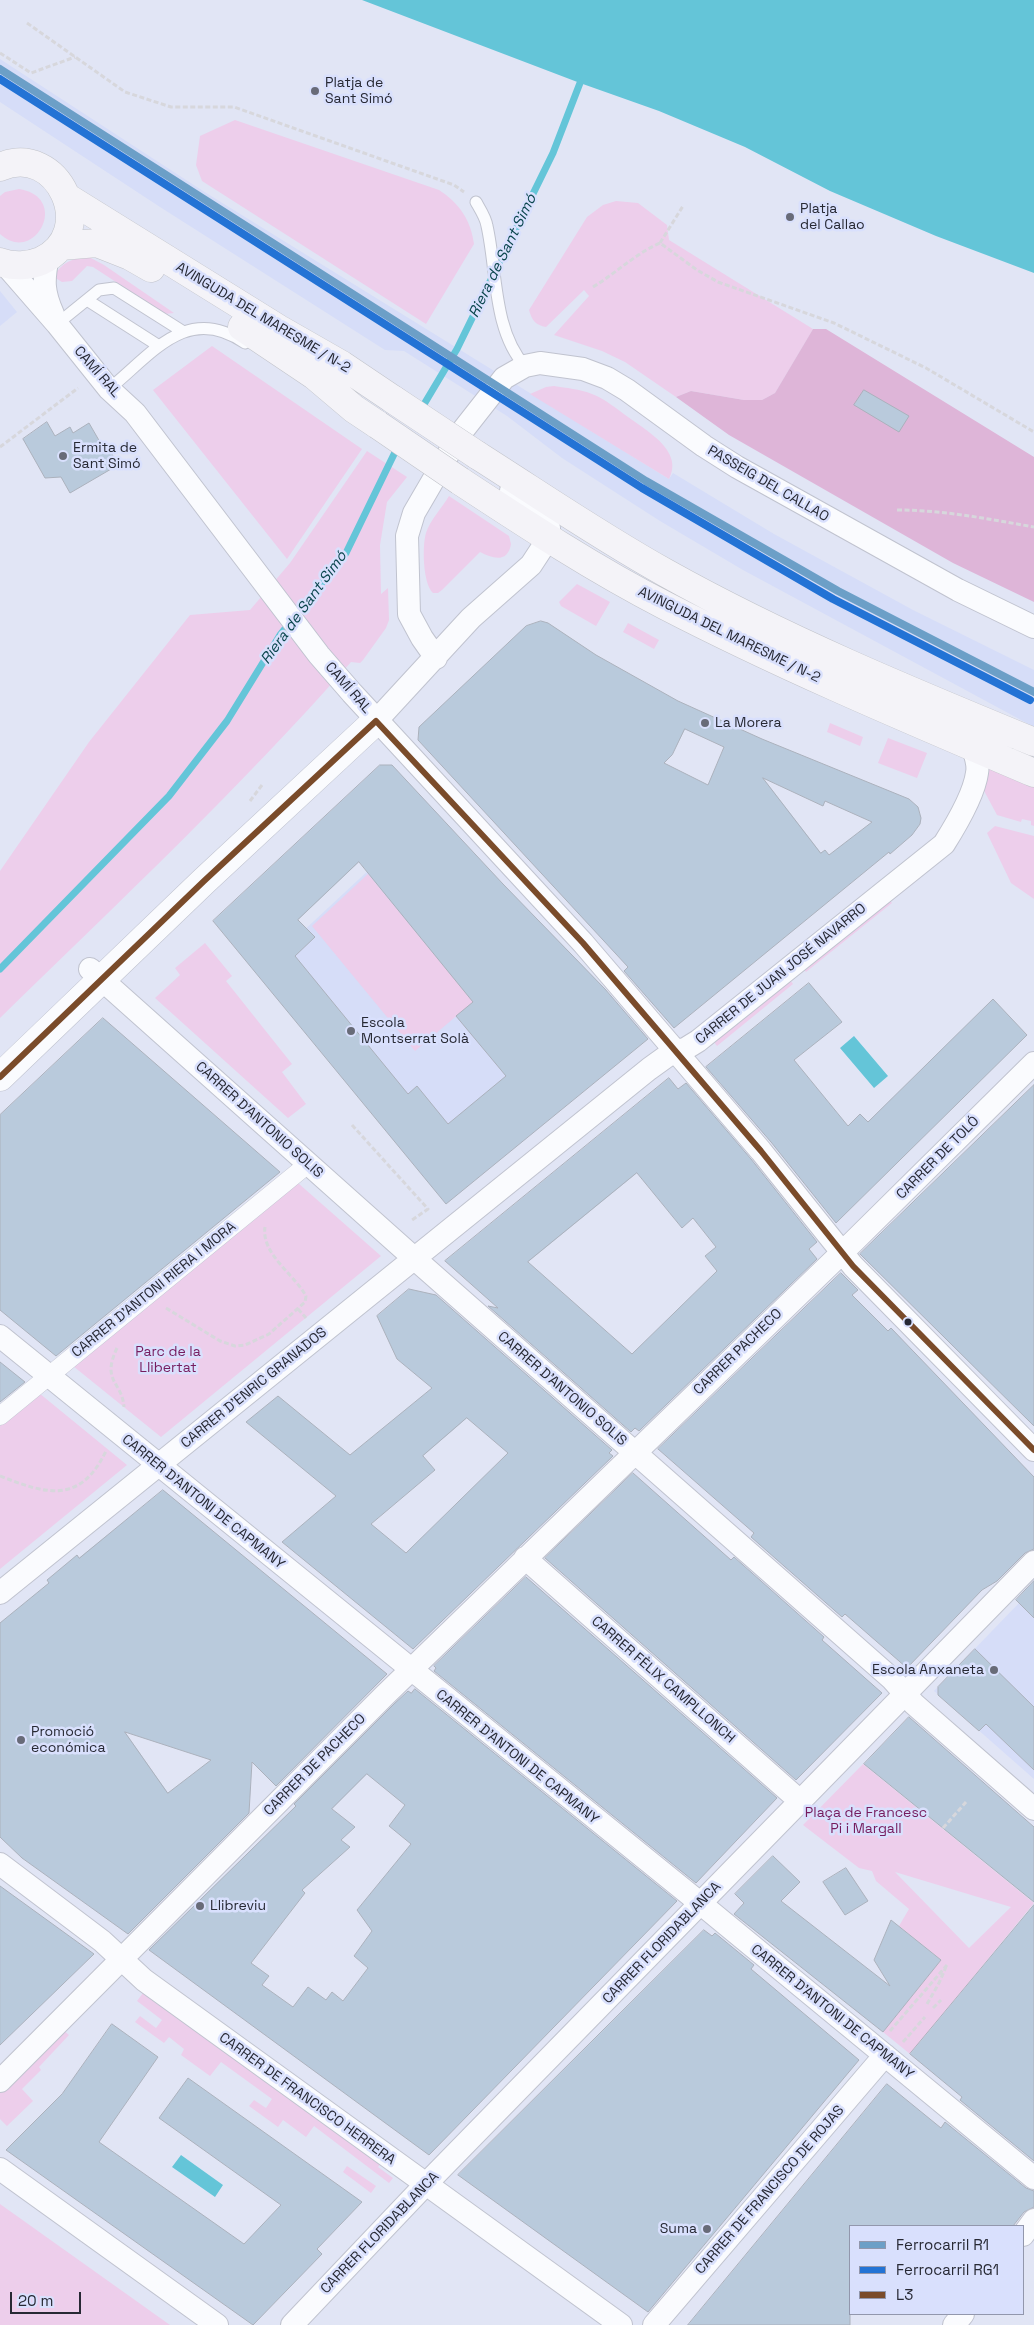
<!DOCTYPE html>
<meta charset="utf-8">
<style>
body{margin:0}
#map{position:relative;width:1034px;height:2325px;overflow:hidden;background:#e1e5f5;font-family:"Space Grotesk",sans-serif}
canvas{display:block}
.legend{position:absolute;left:849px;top:2225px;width:175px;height:90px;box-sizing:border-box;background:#d9e0fd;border:1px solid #9297ad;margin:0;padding:6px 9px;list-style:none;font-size:15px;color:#272934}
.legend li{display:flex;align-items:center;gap:10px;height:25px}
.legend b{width:25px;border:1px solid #9297ad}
.scale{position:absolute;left:10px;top:2292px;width:71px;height:22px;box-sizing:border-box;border:2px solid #272934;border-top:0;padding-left:6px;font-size:15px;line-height:18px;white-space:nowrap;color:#272934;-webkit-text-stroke:4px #d9e0fd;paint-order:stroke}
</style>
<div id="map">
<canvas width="1034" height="2325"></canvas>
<ul class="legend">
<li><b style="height:6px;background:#6c9fc7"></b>Ferrocarril R1</li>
<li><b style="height:6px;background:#2373d5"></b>Ferrocarril RG1</li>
<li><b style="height:6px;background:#7a4b2a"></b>L3</li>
</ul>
<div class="scale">20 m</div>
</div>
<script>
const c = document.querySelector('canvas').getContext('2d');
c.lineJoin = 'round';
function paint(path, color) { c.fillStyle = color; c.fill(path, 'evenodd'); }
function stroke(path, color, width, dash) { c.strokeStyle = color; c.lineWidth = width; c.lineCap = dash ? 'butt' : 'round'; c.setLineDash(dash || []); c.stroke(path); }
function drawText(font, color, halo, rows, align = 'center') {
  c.font = font + ' "Space Grotesk",sans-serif'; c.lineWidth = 5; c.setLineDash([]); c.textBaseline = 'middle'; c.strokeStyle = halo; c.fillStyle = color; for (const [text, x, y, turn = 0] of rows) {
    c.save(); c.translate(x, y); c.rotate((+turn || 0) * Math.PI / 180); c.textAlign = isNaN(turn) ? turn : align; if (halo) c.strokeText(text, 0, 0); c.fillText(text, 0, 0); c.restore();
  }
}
const built = new Path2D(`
 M0 59 203 191 669 479 673 473 774 534 913 610 1034 670V727L743 570 660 521 562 458 507 416 404 351 385 350 160 207 0 102Z
 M0 291 17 312 0 326Z
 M372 867 512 1018 577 1097 446 1204 257 974Z
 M1019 1603 1034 1618V1779L934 1691Z`);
const green = new Path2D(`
 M235 120 439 190C459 203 471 220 474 244L426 324 202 181 196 165 200 136Z
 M19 189C71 197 35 266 0 234V196L5 192Z
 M616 201 638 203 667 225 669 240 813 329 775 393 762 400H744L691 391 676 397 625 362 602 351 554 335 589 296 584 290 546 327C536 325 532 321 529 310L587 217 603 205Z
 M89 257 104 265 174 313 165 314 93 267 87 266 72 281 62 282 54 277C60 263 74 257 89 257Z
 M212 346 362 449 287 559 153 390Z
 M554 386C566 388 580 389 592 394 605 399 617 409 628 417 647 431 684 451 669 479L530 394 546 387Z
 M367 451 407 477 387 502 380 545 381 594 388 588 389 620 386 628 363 660 360 663 351 662C241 787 119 902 0 1018V871L89 742 190 615 250 610 290 563Z
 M449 496 509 536 511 544C508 563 493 559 480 552L442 590 438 593H433C423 584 422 546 426 533 430 520 442 508 449 496Z
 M577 584 610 602 596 626 561 606 559 602Z
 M628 623 659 640 654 649 623 632Z
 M830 723 863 737 860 746 827 732Z
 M888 738 927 753 917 778 878 763Z
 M990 767 1034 785V826L1031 825V821L1022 819 1021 822 997 815 982 787Z
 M995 826 1034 836V899L1011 883 987 833Z
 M368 874 473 1002 415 1051 312 926Z
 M887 897 892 903 806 972 801 966Z
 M205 943 232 976 226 981 292 1064 282 1072 306 1104 288 1118 155 998 180 975 175 968Z
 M788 977 793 984 717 1046 711 1038Z
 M298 1183 381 1256 161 1437 73 1366Z
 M39 1393 127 1465 0 1569V1426Z
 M863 1764 1034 1903 910 2054 883 2032 941 1960 899 1926 909 1909 876 1881 872 1871 859 1868 803 1825ZM895 1872 1011 1907 969 1948Z
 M146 1989 382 2162 378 2167 393 2178 389 2183 314 2126 306 2137 283 2120 278 2127 249 2106 254 2100 266 2108 272 2099 221 2062 210 2076 181 2055 184 2049 169 2037 164 2043 135 2022 140 2016 156 2028 162 2020 137 2001Z
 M62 2029 69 2035 39 2067 41 2070 22 2089 33 2101 7 2126 0 2119V2091Z
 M347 2166 376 2186 371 2193 343 2172Z
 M0 2204 170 2325H0Z`);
const forest = new Path2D(`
 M813 329H826L1034 457V602L953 563 729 435 676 397 691 391 744 400H762L775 393Z`);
const water = new Path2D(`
 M362 0H1034V273L936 236 830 191 745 147 659 111 580 83Z
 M854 1036 888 1076 874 1088 840 1048Z
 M181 2155 223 2185 215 2197 172 2167Z`);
const stream = new Path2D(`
 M420 411 457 349 553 153 580 83
 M0 969 169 796 227 721 280 635 346 553 398 446`);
const building = new Path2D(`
 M864 390 909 416 899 432 854 405Z
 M47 422 55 436 70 427 73 433 89 423 104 449 108 447 118 465 70 493 61 477 45 478 23 439Z
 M541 621 548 623 596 655 678 701 762 739 909 799 918 807 921 818 920 824 912 835 890 854 889 852 674 1028 624 971 628 967 418 740 419 727 526 626ZM685 729 724 747 708 785 664 763 672 755ZM763 778 823 806 825 801 872 822 829 855 825 850 821 853Z
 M380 765H392L503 884 605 989 648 1039 446 1204 213 921ZM359 862 473 1002 456 1016 506 1076 448 1124 417 1086 408 1094 295 956 315 937 298 920Z
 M809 983 842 1022 794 1060 848 1126 860 1114 868 1122 993 999 1027 1035 836 1223 771 1142 706 1067Z
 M103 1018 280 1172 56 1356 0 1310V1115Z
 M669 1078 678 1089 686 1083 751 1159 817 1242 809 1249 817 1259 639 1431 635 1428 631 1432 488 1306 498 1308 445 1261ZM637 1173 682 1228 693 1218 716 1247 705 1256 717 1271 632 1354 528 1262Z
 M1034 1085V1426L860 1254Z
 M841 1273 858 1290 852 1295 888 1331 891 1328 1034 1477V1549L1025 1553 997 1581 982 1590 907 1668 845 1614 842 1617 751 1537 754 1533 658 1449Z
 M409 1289 436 1295 612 1450 609 1453 613 1456 413 1649 282 1542 336 1496 246 1422 278 1396 350 1455 432 1388 397 1359 377 1316ZM467 1418 508 1453 406 1553 371 1524 435 1470 423 1456Z
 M0 1362 25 1382 0 1402Z
 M633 1473 731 1560 734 1557 824 1637 822 1640 882 1693 796 1780 545 1558Z
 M163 1490 387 1674 276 1786 252 1762 249 1813 128 1934 22 1858 0 1837V1623L49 1583 47 1580 77 1555 79 1558ZM125 1732 211 1760 168 1793Z
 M526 1577 777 1798 696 1883 434 1671 436 1668 434 1666Z
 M1034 1581V1618L1016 1600Z
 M975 1649 1034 1707V1770L986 1724 979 1731 938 1695V1687Z
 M415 1689 677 1901 429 2155 149 1950 296 1806 294 1804 394 1704 408 1691 411 1693ZM367 1774 405 1805 389 1826 411 1844 357 1910 372 1931 354 1956 368 1968 343 2001 332 1992 326 2000 308 1987 293 2007 262 1985 269 1976 251 1963 305 1893 302 1890 350 1847 341 1840 355 1827 332 1809Z
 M909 1717 1034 1827V1902L864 1764Z
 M773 1856 800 1882 781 1901 890 1986 874 1960 891 1920 941 1960 883 2032 734 1914 744 1903 735 1894Z
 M846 1868 868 1901 845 1915 823 1882Z
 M0 1886 94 1954 0 2045Z
 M1034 1905V2161L960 2100 962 2097 910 2054Z
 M704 1930 712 1936 715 1933 754 1965 751 1969 859 2060 648 2312 458 2175Z
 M112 2024 158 2057 99 2142 244 2244 281 2205 159 2118 188 2078 362 2202 317 2249 322 2254 253 2325 6 2150 62 2094Z
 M887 2084 941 2128 945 2122 1026 2188 1034 2191V2207L1024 2212 1013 2226H850V2325H688Z`);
const path = new Path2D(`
 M27 23 125 92 171 107H234L454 185 464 192
 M0 53 31 73 75 57
 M660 243 683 206
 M593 287C616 273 635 254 660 243L697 270 718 282 834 323 926 368 1034 432
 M0 447 78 388
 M897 510C944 510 988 519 1034 527
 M250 801 262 785
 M352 1125 428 1209 412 1220
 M166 1308 220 1341 235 1346 245 1345 269 1334 305 1302 306 1296C294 1274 261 1254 265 1227
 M298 1309 306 1318
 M117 1348C101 1382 122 1381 124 1407
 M0 1476C46 1494 80 1505 106 1451
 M943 1828 966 1802
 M927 2004 939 1983 946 1967
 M933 2008 941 2000
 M890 2031 947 1965
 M903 2042 925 2017`);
const service = new Path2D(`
 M476 202C480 209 486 218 487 226 497 270 493 331 525 366
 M87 300 159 346
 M57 324 99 290 114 288 182 331
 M109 389C152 354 187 303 245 343`);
const pedestrian = new Path2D(`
 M0 1416 308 1164`);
const minor = new Path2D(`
 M48 257C43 280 43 292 53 314
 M4 263 57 324 109 389 135 413 319 655 352 693 583 943 761 1151 853 1266 1034 1450
 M436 658 422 638 409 614 407 536 414 513 460 434 504 378 525 366 540 363 583 369 607 378 627 390 704 446 737 467 958 590 1034 627
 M376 721 471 618 531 565 548 539 549 528 543 515 511 491
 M90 969 415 1259 892 1679 914 1704 1034 1809
 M0 1336 700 1903 1034 2178
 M525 1558 800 1801
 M0 1593 649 1069 674 1051 685 1049 698 1041 944 844C956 825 974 795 977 773 979 763 975 755 972 746
 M0 1864 102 1941 144 1980 621 2325
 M0 2081 385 1695 854 1241 1034 1063
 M0 2169 217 2325
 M1023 2235 1034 2220
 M292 2325 425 2185 1034 1562
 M654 2325 885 2055
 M954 2325 963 2314`);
const tertiary = new Path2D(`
 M0 1077 204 881 376 721`);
const primary = new Path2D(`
 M0 167C58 141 101 233 41 261 29 266 13 267 0 262
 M68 198 279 329 342 365 394 400
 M61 246 97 243 130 256 151 268
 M242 327 315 376 354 409 378 425
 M477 455C540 495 601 537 666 573 784 639 910 691 1034 742
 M460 481C527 525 594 569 666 606 786 668 910 720 1034 773`);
const primaryBridge = new Path2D(`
 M394 400 477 455
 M378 425 460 481`);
const bus1 = new Path2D(`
 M0 1077 204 881 376 721 583 943 761 1151 853 1266 1034 1450`);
const rail1 = new Path2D(`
 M0 69 646 481 838 591 1034 692`);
const rail2 = new Path2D(`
 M0 79 642 488 833 599 1030 700`);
const markers = [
 [315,91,5,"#686b78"],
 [790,217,5,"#686b78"],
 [63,456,5,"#686b78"],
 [705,723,5,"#686b78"],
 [351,1031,5,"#686b78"],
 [908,1322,4.5,"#272934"],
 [994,1670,5,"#686b78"],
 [21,1740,5,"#686b78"],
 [200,1906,5,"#686b78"],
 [707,2229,5,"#686b78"]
];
const poiNames = [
 ["Platja de",325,83],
 ["Sant Simó",325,99],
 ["Platja",800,209],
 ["del Callao",800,225],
 ["Ermita de",73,448],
 ["Sant Simó",73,464],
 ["La Morera",715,723],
 ["Escola",361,1023],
 ["Montserrat Solà",361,1039],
 ["Escola Anxaneta",984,1670,"right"],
 ["Promoció",31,1732],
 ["económica",31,1748],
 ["Llibreviu",210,1906],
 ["Suma",697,2229,"right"]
];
const streetNames = [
 ["AVINGUDA DEL MARESME / N-2",263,318,31],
 ["CAMÍ RAL",97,372,49],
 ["PASSEIG DEL CALLAO",768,484,30],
 ["AVINGUDA DEL MARESME / N-2",729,635,26],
 ["CAMÍ RAL",348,688,49],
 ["CARRER DE JUAN JOSÉ NAVARRO",781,974,-39],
 ["CARRER D'ANTONIO SOLIS",259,1120,42],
 ["CARRER DE TOLÓ",938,1158,-45],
 ["CARRER D'ANTONI RIERA I MORA",154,1290,-39],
 ["CARRER PACHECO",738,1352,-44],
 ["CARRER D'ENRIC GRANADOS",254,1388,-39],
 ["CARRER D'ANTONIO SOLIS",562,1389,41],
 ["CARRER D'ANTONI DE CAPMANY",203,1502,39],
 ["CARRER FÈLIX CAMPLLONCH",663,1680,41],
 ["CARRER D'ANTONI DE CAPMANY",517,1757,39],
 ["CARRER DE PACHECO",315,1765,-45],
 ["CARRER FLORIDABLANCA",662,1943,-46],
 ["CARRER D'ANTONI DE CAPMANY",832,2012,39],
 ["CARRER DE FRANCISCO HERRERA",307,2099,36],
 ["CARRER DE FRANCISCO DE ROJAS",770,2190,-49],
 ["CARRER FLORIDABLANCA",380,2233,-46]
];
const parkNames = [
 ["Parc de la",168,1352],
 ["Llibertat",168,1368],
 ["Plaça de Francesc",866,1813],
 ["Pi i Margall",866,1829]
];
const waterNames = [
 ["Riera de Sant Simó",503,256,-64],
 ["Riera de Sant Simó",304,608,-54]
];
paint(built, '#d6ddf8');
paint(green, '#edceeb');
paint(forest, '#deb5d8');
paint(water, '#64c5d8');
stroke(stream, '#64c5d8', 7);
paint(building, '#b9cadc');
stroke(building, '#abb1bc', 1);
stroke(service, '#c0c3cf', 13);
stroke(pedestrian, '#c0c3cf', 19);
stroke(minor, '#c0c3cf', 24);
stroke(tertiary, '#c0c3cf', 29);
stroke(primary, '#c1c3ca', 29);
stroke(path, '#d7d7dc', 3, [5, 2.5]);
stroke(service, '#fafbfe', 11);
stroke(pedestrian, '#fafbfe', 18);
stroke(minor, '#fafbfe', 22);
stroke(tertiary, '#fafbfe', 28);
stroke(primary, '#f4f3f8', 28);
stroke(primaryBridge, '#c1c3ca', 29, []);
stroke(primaryBridge, '#f4f3f8', 28);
stroke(bus1, '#7a4b2a', 6);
stroke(rail1, '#6c9fc7', 8);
stroke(rail2, '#2373d5', 8);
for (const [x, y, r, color] of markers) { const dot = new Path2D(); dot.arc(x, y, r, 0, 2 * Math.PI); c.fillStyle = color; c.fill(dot); stroke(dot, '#d9e0fd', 2); }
drawText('14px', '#272934', '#d9e0fd', poiNames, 'left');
drawText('14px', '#272934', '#d9e0fd', streetNames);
drawText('14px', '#761c5f', '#d9e0fd', parkNames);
drawText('italic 15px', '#0b464e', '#d9e0fd', waterNames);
</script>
